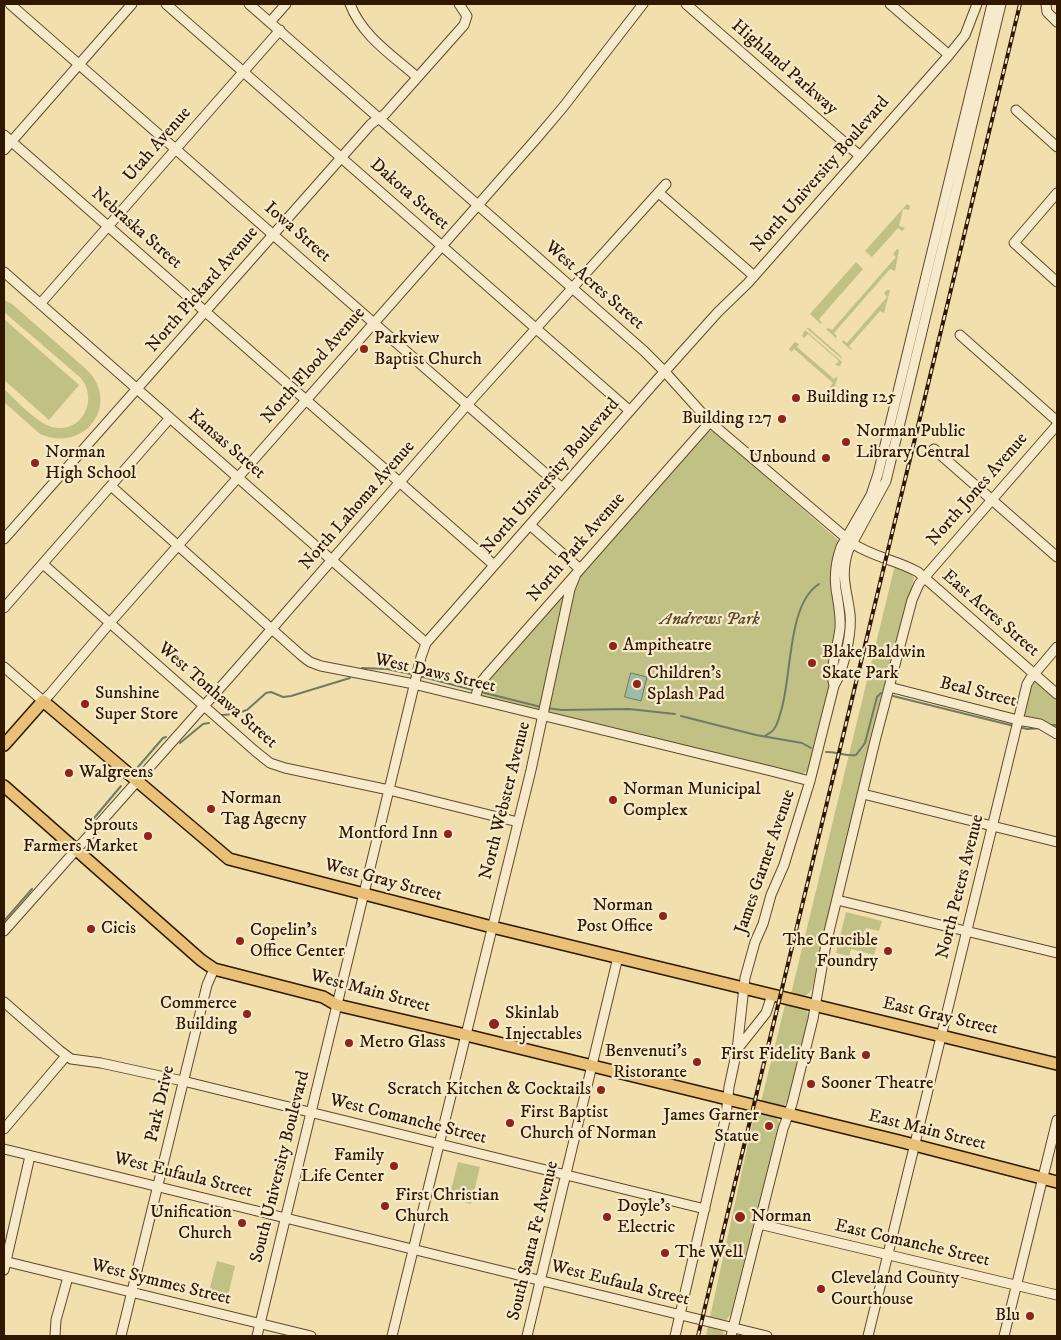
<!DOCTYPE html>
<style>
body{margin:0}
#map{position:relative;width:1061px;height:1340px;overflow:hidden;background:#f1dfae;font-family:"IM FELL DW Pica",serif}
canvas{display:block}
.frame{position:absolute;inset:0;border:5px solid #2f1700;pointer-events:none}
</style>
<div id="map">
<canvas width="1061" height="1340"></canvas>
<div class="frame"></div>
</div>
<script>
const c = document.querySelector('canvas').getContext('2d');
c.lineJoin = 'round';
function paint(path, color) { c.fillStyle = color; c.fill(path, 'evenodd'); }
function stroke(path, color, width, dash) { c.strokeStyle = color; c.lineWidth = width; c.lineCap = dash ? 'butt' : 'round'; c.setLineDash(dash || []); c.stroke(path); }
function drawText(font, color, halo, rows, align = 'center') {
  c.font = font + ' "IM FELL DW Pica",serif'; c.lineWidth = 4.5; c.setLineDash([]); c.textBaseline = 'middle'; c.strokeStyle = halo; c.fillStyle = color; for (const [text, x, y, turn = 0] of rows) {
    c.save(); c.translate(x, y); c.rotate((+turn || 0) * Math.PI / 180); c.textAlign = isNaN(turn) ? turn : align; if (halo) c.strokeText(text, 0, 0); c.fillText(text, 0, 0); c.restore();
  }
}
const green = new Path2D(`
 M907 204 910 206 909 210 903 209 899 226 905 228 902 231 898 228 872 257 865 251Z
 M897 249 899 250 895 271 890 269 834 333 837 336 836 338 826 329 828 328 832 330 896 257 893 254Z
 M856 262 863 269 819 319 822 323 821 324 810 314Z
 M887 290H890L884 313 880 311 849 346 852 349 851 350 842 342 843 340 847 343 887 297 884 293Z
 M4 300 12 304 86 369C122 403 85 454 40 434L4 402V389C16 400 34 420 49 426 79 437 100 402 81 378L4 312Z
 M4 319 79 385 49 420 4 380Z
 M806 328H809L841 356 842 359Z
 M805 330 842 362 840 366 835 365 839 361 808 334 804 338 802 336Z
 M795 342 799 344 797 347 834 379 838 376 835 386 832 388 830 387 833 383 794 349 791 352 789 349Z
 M711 431 715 432 839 541 837 610 830 685 810 768 807 772 802 774 548 713 547 709 576 583 584 571 706 432Z
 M895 565 911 573 914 578 828 917 812 989C806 999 801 996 791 994Z
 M562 595H566L540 711 480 696 481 688Z
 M1034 682H1036L1057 700V729L1024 717 1023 715 1030 687Z
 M846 912 882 921 879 931 866 928 864 932 862 944 874 947 876 942 878 943 874 955 851 949 849 956 836 953Z
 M785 1005 806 1010 809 1016 788 1101 784 1106 761 1102Z
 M755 1112 776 1118 779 1122V1126L731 1314 726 1320H719L710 1317Z
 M458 1162 480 1167 471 1204 449 1198Z
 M217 1261 235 1266 226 1304 207 1299Z
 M708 1326 722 1330 726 1336H706Z`);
const water = new Path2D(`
 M631 673 647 677 641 701 625 697Z`);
const stream = new Path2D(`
 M362 668 387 669 415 675
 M419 676 473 690
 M481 692 541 707
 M893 696 1014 726
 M547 708 561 710 629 709 675 714
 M222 715 235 714 247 710 266 693 271 692 283 697 291 696 350 678
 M681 716 756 735 802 743 811 748
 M1050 725H1057
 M1019 727 1027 729 1041 728
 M765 736C768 734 772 732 774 729 778 724 779 717 781 711 792 677 787 604 819 584
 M180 743 203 724 209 723
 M826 752C837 751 846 757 856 755L865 743 877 697 881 693
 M138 767 163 738 166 737
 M84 830 121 786
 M4 921 32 889`);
const minor = new Path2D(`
 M10 4 562 488
 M166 4 630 411
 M249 4 644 351 665 372 710 422 852 543C872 557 897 560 918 572L1057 694
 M350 4C362 36 392 55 417 77
 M686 4 860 156
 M890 4 949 55
 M1046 4 1047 12 1057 22
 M270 22 286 4
 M1016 110 1057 147
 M4 135 494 565
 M4 150 132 4
 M659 193 754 276
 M1057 193 1014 243 1057 282
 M4 272 426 643
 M40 304 280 30
 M960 335 1057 421
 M934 449 1057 557
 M111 486 302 656 310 662 321 666 409 683 771 771 810 781
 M530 525 580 569
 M4 539 371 124 385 114 464 25 467 16 459 4
 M43 564 255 751 270 763 285 768 389 790 518 822
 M4 608 170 418
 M4 667 43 701 50 694 115 617 537 138 564 106 643 4
 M834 686C829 666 838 648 840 628 841 615 838 602 836 589 834 574 836 561 841 547L871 495 878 474 992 4
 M889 687 1018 720 1040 724 1057 734
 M475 699 479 685 486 676 710 422
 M863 794 1057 842
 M837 900 1057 953
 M4 931 235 671 467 405 666 184
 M4 1002 59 1050 71 1059 101 1063 183 1081 705 1209
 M739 1047 766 1013 772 995
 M4 1129 66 1056
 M4 1149 767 1336
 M759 1224 1057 1295
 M4 1261 311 1336
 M4 1270 30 1156
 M55 1336 56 1320 68 1277
 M121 1336 207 985 214 969
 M257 1336 421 657 426 643 657 380 718 312 748 283 949 55 965 35 977 4
 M392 1336 531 770 570 589 576 574
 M527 1336 618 957
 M675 1336 726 1116 729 1087 737 1050 745 978 755 942 763 924 771 895 784 865 810 781 834 686C844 669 852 633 850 614 847 589 840 577 848 551L886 481 1001 4
 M731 1336 783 1129 792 1104 813 1019 826 944 875 741 912 600 919 584 930 571 1057 425
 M868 1336 1027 684 1030 679 1057 647
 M1004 1336 1057 1120`);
const major = new Path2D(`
 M4 745 43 701 229 859 492 927 1057 1064
 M4 786 201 960 214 969 323 997 337 1005 466 1035 899 1141 1057 1182`);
const rail = new Path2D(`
 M698 1336 1020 4`);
const markers = [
 [364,349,5,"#8f2418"],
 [796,398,5,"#8f2418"],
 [782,419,5,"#8f2418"],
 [846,442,5,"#8f2418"],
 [826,458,5,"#8f2418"],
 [35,463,5,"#8f2418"],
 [613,646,5,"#8f2418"],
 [812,663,5,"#8f2418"],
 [637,684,5,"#8f2418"],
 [85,704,5,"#8f2418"],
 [69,773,5,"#8f2418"],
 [613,800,5,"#8f2418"],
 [211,809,5,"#8f2418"],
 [448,834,5,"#8f2418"],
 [148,836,5,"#8f2418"],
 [663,916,5,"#8f2418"],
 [91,929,5,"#8f2418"],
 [240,941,5,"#8f2418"],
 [888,951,5,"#8f2418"],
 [247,1014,5,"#8f2418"],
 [494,1024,6,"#8f2418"],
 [349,1043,5,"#8f2418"],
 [866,1055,5,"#8f2418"],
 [697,1062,5,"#8f2418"],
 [811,1084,5,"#8f2418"],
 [601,1090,5,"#8f2418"],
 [510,1123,5,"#8f2418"],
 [769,1126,5,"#8f2418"],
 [394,1166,5,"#8f2418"],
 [385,1206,5,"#8f2418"],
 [607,1217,5,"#8f2418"],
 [740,1217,6,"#8f2418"],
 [242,1223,5,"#8f2418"],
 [665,1253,5,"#8f2418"],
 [821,1289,5,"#8f2418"],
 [1030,1316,5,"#8f2418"]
];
const streetNames = [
 ["Highland Parkway",784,68,41],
 ["Utah Avenue",158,145,-49],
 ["North University Boulevard",821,175,-49],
 ["Dakota Street",409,195,41],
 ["Nebraska Street",136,229,41],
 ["Iowa Street",297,233,41],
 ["West Acres Street",594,286,41],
 ["North Pickard Avenue",203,290,-49],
 ["North Flood Avenue",314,366,-49],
 ["Kansas Street",226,445,41],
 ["North University Boulevard",551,477,-49],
 ["North Jones Avenue",978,490,-49],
 ["North Lahoma Avenue",358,506,-49],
 ["North Park Avenue",577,548,-49],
 ["East Acres Street",990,614,41],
 ["West Daws Street",435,674,13],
 ["Beal Street",978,693,14],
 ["West Tonhawa Street",217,696,41],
 ["North Webster Avenue",506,801,-76],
 ["James Garner Avenue",766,862,-71],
 ["West Gray Street",383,881,15],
 ["North Peters Avenue",961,887,-76],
 ["West Main Street",370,992,15],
 ["East Gray Street",940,1017,13],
 ["Park Drive",161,1104,-77],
 ["West Comanche Street",408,1120,14],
 ["East Main Street",927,1131,14],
 ["South University Boulevard",281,1167,-76],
 ["West Eufaula Street",183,1176,14],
 ["South Santa Fe Avenue",534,1241,-76],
 ["East Comanche Street",912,1244,13],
 ["West Symmes Street",161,1283,14],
 ["West Eufaula Street",620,1284,14]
];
const poiNames = [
 ["Parkview",374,339],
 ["Baptist Church",374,360],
 ["Building 125",806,398],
 ["Building 127",772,419,"right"],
 ["Norman Public",856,432],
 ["Library Central",856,453],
 ["Norman",45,453],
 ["High School",45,474],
 ["Unbound",816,458,"right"],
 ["Ampitheatre",623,646],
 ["Blake Baldwin",822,653],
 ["Skate Park",822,674],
 ["Children's",647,674],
 ["Splash Pad",647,695],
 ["Sunshine",95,694],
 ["Super Store",95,715],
 ["Walgreens",79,773],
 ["Norman Municipal",623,790],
 ["Complex",623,811],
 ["Norman",221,799],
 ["Tag Agecny",221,820],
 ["Sprouts",138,826,"right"],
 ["Farmers Market",138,847,"right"],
 ["Montford Inn",438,834,"right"],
 ["Norman",653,906,"right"],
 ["Post Office",653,927,"right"],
 ["Cicis",101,929],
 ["Copelin's",250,931],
 ["Office Center",250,952],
 ["The Crucible",878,941,"right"],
 ["Foundry",878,962,"right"],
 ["Commerce",237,1004,"right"],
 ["Building",237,1025,"right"],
 ["Skinlab",505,1014],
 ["Injectables",505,1035],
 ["Metro Glass",359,1043],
 ["Benvenuti's",687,1052,"right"],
 ["Ristorante",687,1073,"right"],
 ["First Fidelity Bank",856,1055,"right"],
 ["Sooner Theatre",821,1084],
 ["Scratch Kitchen & Cocktails",591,1090,"right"],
 ["First Baptist",520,1113],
 ["Church of Norman",520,1134],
 ["James Garner",759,1116,"right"],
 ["Statue",759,1137,"right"],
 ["Family",384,1156,"right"],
 ["Life Center",384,1177,"right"],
 ["First Christian",395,1196],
 ["Church",395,1217],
 ["Doyle's",617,1207],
 ["Electric",617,1228],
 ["Unification",232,1213,"right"],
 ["Church",232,1234,"right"],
 ["Norman",751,1217],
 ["The Well",675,1253],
 ["Cleveland County",831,1279],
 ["Courthouse",831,1300],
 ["Blu",1020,1316,"right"]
];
const parkNames = [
 ["Andrews Park",710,620]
];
paint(green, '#c1c085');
paint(water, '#9bbda7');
stroke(water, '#707b64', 1);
stroke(stream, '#707b64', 2);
stroke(minor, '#60492c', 11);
stroke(major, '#2f1700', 14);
stroke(minor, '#f6eaca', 9);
stroke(major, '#e8c077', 11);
stroke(rail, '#2f1700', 4);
stroke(rail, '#f6eaca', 2, [5.5]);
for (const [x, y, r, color] of markers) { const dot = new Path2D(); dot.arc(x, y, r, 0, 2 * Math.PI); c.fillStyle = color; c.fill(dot); stroke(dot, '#f6eaca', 2); }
drawText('18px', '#2f1700', '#f6eaca', streetNames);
drawText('18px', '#2f1700', '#f6eaca', poiNames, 'left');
drawText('italic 18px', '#5b4a28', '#f6eaca', parkNames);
</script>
